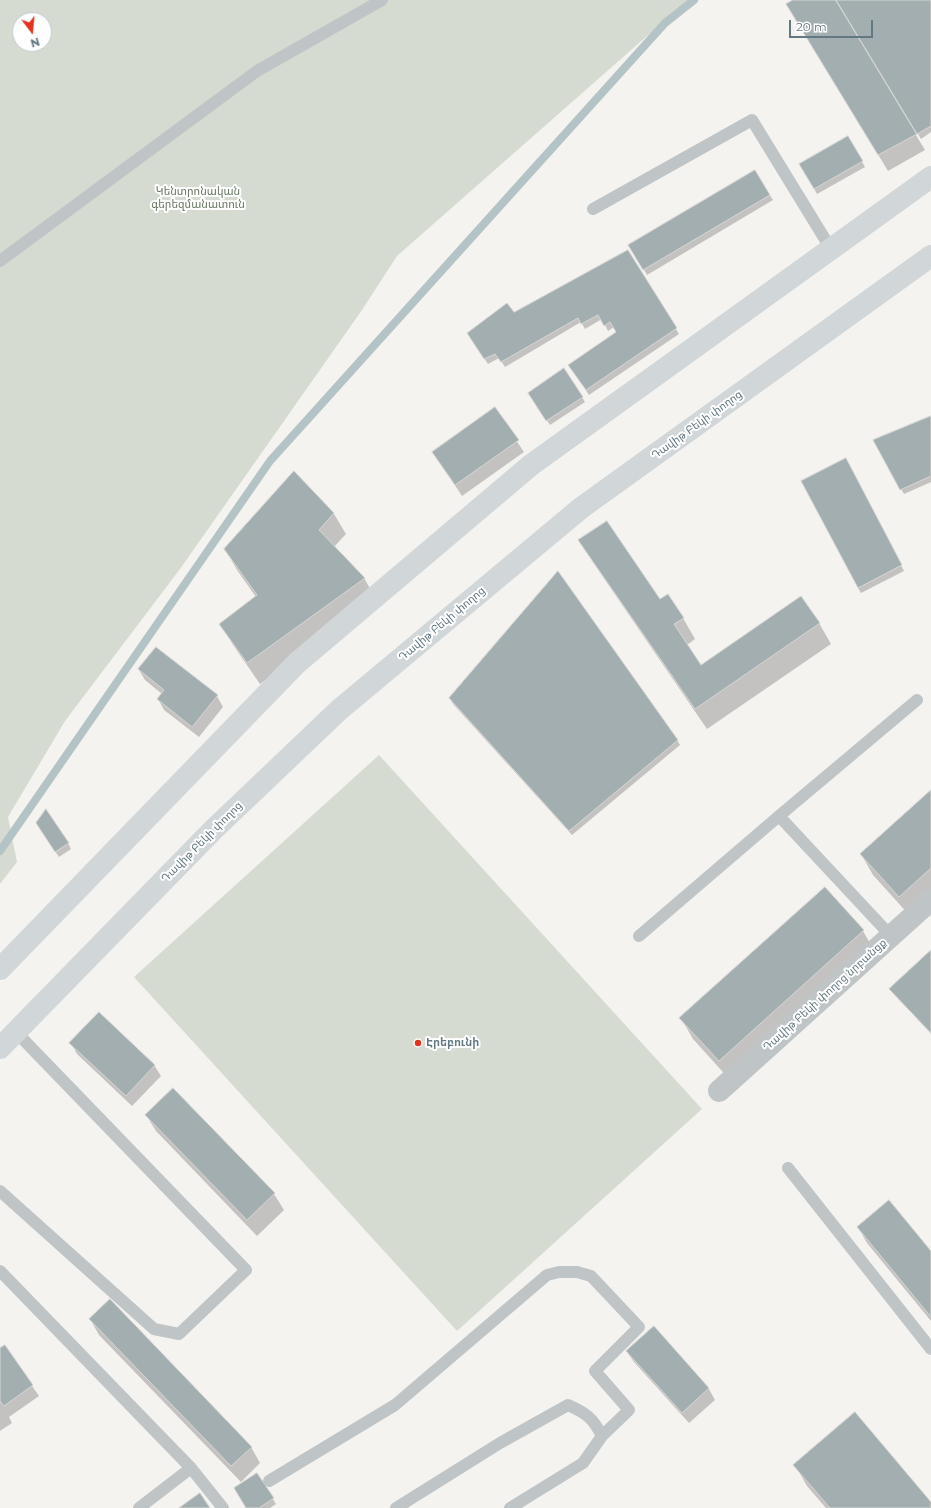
<!DOCTYPE html>
<meta charset="utf-8">
<style>
body{margin:0}
#map{position:relative;width:931px;height:1508px;overflow:hidden;background:#f4f3f0;font-family:Montserrat,sans-serif}
canvas{display:block}
.north{position:absolute;left:12px;top:12px;width:40px;height:40px;box-sizing:border-box;background:#fff;border:1px solid #c1c9cd;border-radius:50%;rotate:164deg;font-size:11px;font-weight:700;line-height:16px;text-align:center;color:#637881}
.north::after{content:'';display:block;margin:auto;width:14px;height:18px;background:#e23421;clip-path:polygon(50% 0,100% 100%,50% 72%,0 100%)}
.scale{position:absolute;left:789px;top:20px;width:84px;height:18px;box-sizing:border-box;border:2px solid #637881;border-top:0;padding-left:5px;font-size:12px;line-height:14px;white-space:nowrap;color:#637881;-webkit-text-stroke:3px #fff;paint-order:stroke}
</style>
<div id="map">
<canvas width="931" height="1508"></canvas>
<div class="north">N</div>
<div class="scale">20 m</div>
</div>
<script>
const c = document.querySelector('canvas').getContext('2d');
c.lineJoin = 'round';
function paint(path, color) { c.fillStyle = color; c.fill(path, 'evenodd'); }
function stroke(path, color, width, dash) { c.strokeStyle = color; c.lineWidth = width; c.lineCap = dash ? 'butt' : 'round'; c.setLineDash(dash || []); c.stroke(path); }
function drawText(font, color, halo, rows, align = 'center') {
  c.font = font + ' Montserrat,"Noto Sans Armenian",sans-serif'; c.lineWidth = 4; c.setLineDash([]); c.textBaseline = 'middle'; c.strokeStyle = halo; c.fillStyle = color; for (const [text, x, y, turn = 0] of rows) {
    c.save(); c.translate(x, y); c.rotate((+turn || 0) * Math.PI / 180); c.textAlign = isNaN(turn) ? turn : align; if (halo) c.strokeText(text, 0, 0); c.fillText(text, 0, 0); c.restore();
  }
}
const green = new Path2D(`
 M0 0H688L397 256 362 310 180 569 65 721 8 817 17 862 0 884ZM20 20H44V44H20Z
 M379 755 702 1109 457 1331 134 977Z`);
const shadow = new Path2D(`
 M795 0H931V132L921 139 915 129 913 130 925 150 888 171 797 20Z
 M848 137 865 167 817 194 801 164Z
 M755 171 773 200 647 275 630 246Z
 M627 251 679 334 589 395 573 371 617 333 614 327 608 331 602 319 585 329 581 322 505 367 499 358 488 364 471 339 513 313Z
 M582 397 585 402 550 425 532 398Z
 M495 409 524 452 462 496 433 452Z
 M931 417V482L904 494 901 489Z
 M849 464 904 571 861 593 858 588Z
 M294 472 334 514 346 534 334 547 364 578 376 599 260 684 233 645 221 624 256 597 237 570 225 549Z
 M580 540 683 618 695 639 687 645 701 666 819 623 831 644 707 729 592 561Z
 M139 670 217 696 223 707 199 737 164 710 158 699 162 694 145 680Z
 M450 698 677 740 680 745 572 835 453 704Z
 M931 791V900L911 917 873 875 861 854Z
 M40 829 68 843 71 849 59 857Z
 M825 889 863 931 875 952 731 1081 693 1039 681 1018Z
 M931 951V1034L894 994 891 989Z
 M71 1043 154 1065 161 1076 132 1106 77 1054Z
 M173 1090 274 1194 284 1210 257 1236 156 1131 146 1115Z
 M858 1227 931 1253V1321L867 1243Z
 M90 1319 251 1447 260 1463 241 1482 99 1335Z
 M654 1327 709 1389 715 1400 689 1423 634 1362 627 1352Z
 M4 1346 39 1396 9 1417 12 1423 0 1431V1349Z
 M795 1465 931 1503V1508H826L807 1486Z
 M257 1474 276 1504 270 1508H247Z`);
const stream = new Path2D(`
 M0 851 270 461 665 23 694 0`);
const building = new Path2D(`
 M793 0H836L917 134 878 155 786 4Z
 M836 0H931V126L917 134Z
 M848 136 863 161 814 189 799 164Z
 M755 170 770 195 643 270 628 245Z
 M628 250 677 328 586 390 568 365 616 332 610 322 604 326 598 315 581 324 578 318 501 362 495 354 484 359 467 333 507 303 514 312Z
 M564 368 583 397 546 421 528 393Z
 M495 407 519 440 455 485 432 452Z
 M931 416V476L900 490 873 440Z
 M846 458 902 565 858 588 801 481Z
 M294 471 334 513 319 530 365 578 247 663 219 624 257 595 224 549Z
 M607 521 660 599 668 594 684 618 674 624 701 665 801 596 820 623 695 709 578 540Z
 M558 571 678 740 569 831 449 698Z
 M156 647 218 695 192 727 157 699 164 690 138 669Z
 M931 790V868L899 897 860 854Z
 M46 809 69 843 55 852 36 823Z
 M825 887 864 930 719 1061 679 1018Z
 M931 950V1033L889 989Z
 M99 1012 155 1065 126 1096 69 1043Z
 M173 1088 275 1193 247 1220 145 1115Z
 M889 1200 931 1251V1317L857 1227Z
 M110 1299 252 1447 231 1466 89 1319Z
 M654 1326 709 1388 682 1413 626 1351Z
 M5 1345 33 1385 4 1406 0 1401V1348Z
 M855 1412 931 1502V1508H830L793 1465Z
 M257 1473 274 1498 259 1508H246L234 1488Z
 M200 1493 210 1508H179Z`);
const lane = new Path2D(`
 M593 209 752 120 831 249
 M0 261 257 71 382 0
 M779 816 891 936
 M639 936 779 816 917 700
 M788 1168 931 1349
 M0 1191 154 1329 179 1334 246 1270 16 1032
 M0 1271 191 1468 223 1508
 M269 1481 395 1405 547 1275 559 1272H577L591 1276 639 1327 595 1371 629 1410 602 1436 583 1463 510 1508
 M139 1508 191 1468
 M396 1508 500 1443 568 1405C586 1413 593 1418 602 1436`);
const street = new Path2D(`
 M719 1091 931 900`);
const primary = new Path2D(`
 M0 969 297 663 531 465 931 177
 M0 1048 212 831 339 710 581 508 931 256`);
const markers = [
 [418,1043,4,"#e23421"]
];
const parkNames = [
 ["Կենտրոնական",198,192],
 ["գերեզմանատուն",198,205]
];
const streetNames = [
 ["Դավիթ Բեկի փողոց",697,425,-36],
 ["Դավիթ Բեկի փողոց",442,624,-40],
 ["Դավիթ Բեկի փողոց",202,842,-45],
 ["Դավիթ Բեկի փողոց նրբանցք",825,995,-42]
];
const poiNames = [
 ["Էրեբունի",426,1043]
];
paint(green, '#d6dbd1');
paint(shadow, '#0003');
stroke(stream, '#b4c3c6', 8);
paint(building, '#a3aeb1');
stroke(building, '#d5d5d3', 1);
stroke(lane, '#bfc4c6', 12);
stroke(street, '#bfc4c6', 22);
stroke(primary, '#d1d6d9', 22);
for (const [x, y, r, color] of markers) { const dot = new Path2D(); dot.arc(x, y, r, 0, 2 * Math.PI); c.fillStyle = color; c.fill(dot); stroke(dot, '#fff', 1.5); }
drawText('11px', '#697862', '#fff', parkNames);
drawText('11px', '#637881', '#fff', streetNames);
drawText('bold 11px', '#637881', '#fff', poiNames, 'left');
</script>
